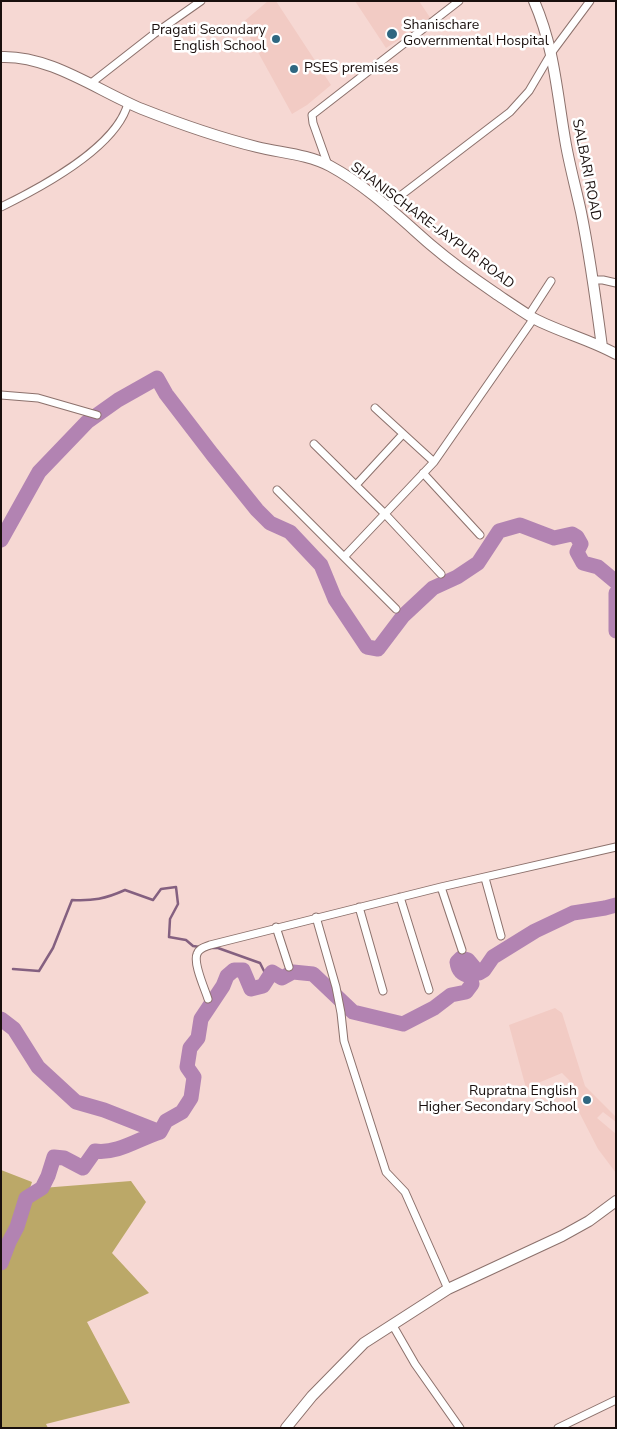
<!DOCTYPE html>
<style>
body{margin:0}
#map{position:relative;width:617px;height:1429px;overflow:hidden;background:#f6d8d3;font-family:"Nunito Sans",sans-serif}
canvas{display:block}
.frame{position:absolute;inset:0;border:2px solid #190f0d;pointer-events:none}
</style>
<div id="map">
<canvas width="617" height="1429"></canvas>
<div class="frame"></div>
</div>
<script>
const c = document.querySelector('canvas').getContext('2d');
c.lineJoin = 'round';
function paint(path, color) { c.fillStyle = color; c.fill(path, 'evenodd'); }
function stroke(path, color, width, dash) { c.strokeStyle = color; c.lineWidth = width; c.lineCap = dash ? 'butt' : 'round'; c.setLineDash(dash || []); c.stroke(path); }
function drawText(font, color, halo, rows, align = 'center') {
  c.font = font + ' "Nunito Sans",sans-serif'; c.lineWidth = 5; c.setLineDash([]); c.textBaseline = 'middle'; c.strokeStyle = halo; c.fillStyle = color; for (const [text, x, y, turn = 0] of rows) {
    c.save(); c.translate(x, y); c.rotate((+turn || 0) * Math.PI / 180); c.textAlign = isNaN(turn) ? turn : align; if (halo) c.strokeText(text, 0, 0); c.fillText(text, 0, 0); c.restore();
  }
}
const built = new Path2D(`
 M268 1H276L331 85 307 105 292 114 242 23Z
 M355 1H419L431 19 386 48Z
 M555 1008 562 1013 585 1086 616 1117V1122L603 1112 597 1118 616 1134V1173L598 1149 579 1112 569 1080 562 1073 526 1088 509 1025Z`);
const forest = new Path2D(`
 M1 1170 32 1182 27 1197 42 1188 131 1181 146 1202 112 1253 149 1293 87 1322 130 1403 46 1424 48 1428H1Z`);
const stream = new Path2D(`
 M210 948H218L260 963 268 979
 M13 969 39 971 53 948 72 900C93 901 105 899 125 890L153 900 161 889 176 887 178 904 170 919 169 937 186 940 193 946 200 947`);
const river = new Path2D(`
 M1 540 39 472 87 422 118 400 157 378 166 394 212 454 257 510 270 523 290 532 321 565 335 599 367 647 378 649 403 616 433 588 457 577 478 563 499 531 520 525 554 538 572 534 577 537 581 544 577 552 583 563 598 567 616 582
 M616 593V631
 M1 1019 14 1029 38 1067 76 1102 104 1110 160 1132
 M1 1263 9 1242 17 1227 26 1198 42 1188 48 1176 54 1157 64 1158 83 1168 95 1151C118 1154 138 1139 160 1132L166 1121 182 1112 191 1098 194 1077 187 1067 190 1048 198 1038 201 1019 223 986 227 976 234 970H243L251 989 263 986 272 972 282 978 293 972 313 974 353 1012 403 1024 434 1008 451 995 466 992 472 984 470 976C462 974 458 971 457 962L461 958 468 960 479 973 484 970 493 957 535 931 573 913 605 908 616 905`);
const street = new Path2D(`
 M90 84 154 34 201 1
 M328 165 313 123 312 115 459 1
 M387 206 510 112 529 91 552 52 590 1
 M1 207C40 188 117 147 128 103
 M593 280H603L616 283
 M529 315 551 281
 M1 395 38 398 97 415
 M375 408 434 462
 M314 444 385 514 441 574
 M423 473 480 535
 M356 485 403 434
 M277 490 396 609
 M344 557 434 462 534 318
 M485 878 501 936
 M441 887 462 950
 M400 897 429 990
 M359 907 383 991
 M316 917 336 987 341 1013 344 1041 386 1172 405 1192 448 1289
 M276 927 289 967
 M208 999C205 989 193 964 197 954 199 948 205 947 210 945L441 887 616 847
 M392 1324 415 1364 460 1428
 M558 1428 616 1400`);
const secondary = new Path2D(`
 M534 1C555 49 557 95 566 145 570 167 576 189 581 212 590 256 596 301 602 347
 M1 57C50 55 98 91 142 109 180 124 217 137 257 147 281 153 307 154 330 166 367 186 399 217 431 245 451 262 473 278 495 293 507 301 520 310 533 318 559 332 589 339 616 354
 M286 1428 312 1396 364 1343 448 1289 562 1236 589 1221 616 1201`);
const markers = [
 [392,34,6,"#2f6781"],
 [276,39,5,"#2f6781"],
 [294,69,5,"#2f6781"],
 [587,1100,5,"#2f6781"]
];
const poiNames = [
 ["Shanischare",403,26],
 ["Governmental Hospital",403,42],
 ["Pragati Secondary",266,31,"right"],
 ["English School",266,47,"right"],
 ["PSES premises",304,69],
 ["Rupratna English",577,1092,"right"],
 ["Higher Secondary School",577,1108,"right"]
];
const streetNames = [
 ["SALBARI ROAD",586,170,79],
 ["SHANISCHARE-JAYPUR ROAD",432,226,37]
];
paint(built, '#f2cbc4');
paint(forest, '#bba868');
stroke(stream, '#846080', 2.5);
stroke(river, '#b283b2', 15);
stroke(street, '#8c716c', 9);
stroke(secondary, '#8c716c', 12);
stroke(street, '#fff', 7);
stroke(secondary, '#fff', 10);
for (const [x, y, r, color] of markers) { const dot = new Path2D(); dot.arc(x, y, r, 0, 2 * Math.PI); c.fillStyle = color; c.fill(dot); stroke(dot, '#fff', 2); }
drawText('14px', '#190f0d', '#fff', poiNames, 'left');
drawText('14px', '#190f0d', '#fff', streetNames);
</script>
